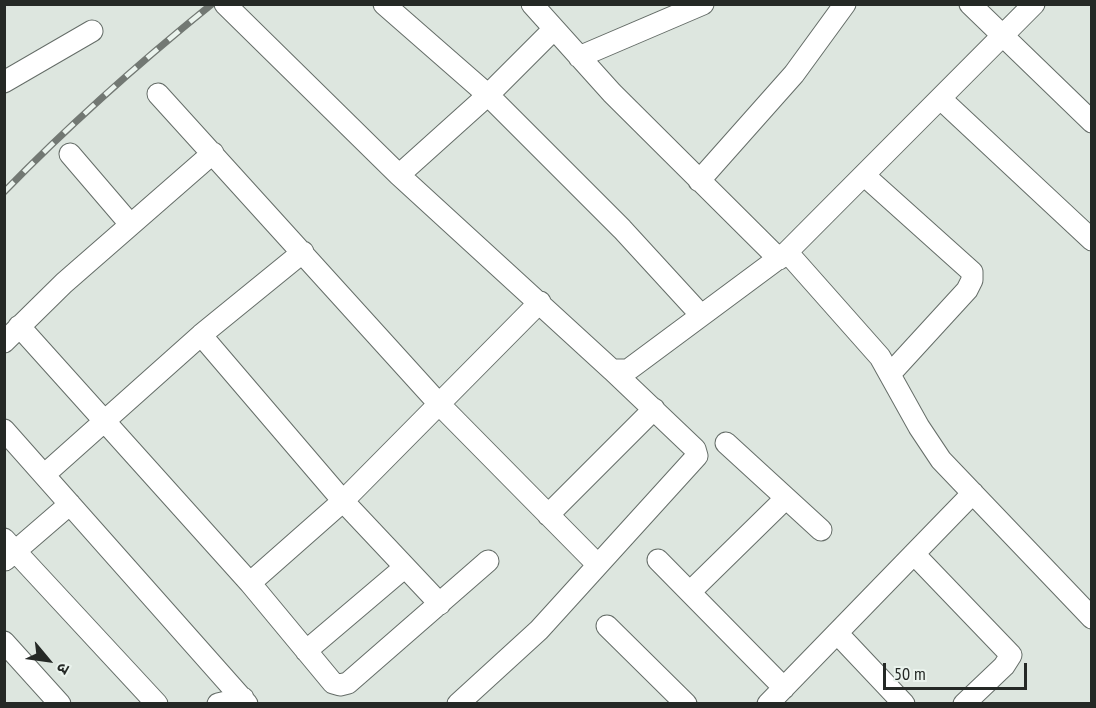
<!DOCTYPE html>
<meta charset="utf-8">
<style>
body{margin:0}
#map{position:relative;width:1096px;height:708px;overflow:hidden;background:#dde6df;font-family:"PT Sans Narrow","Noto Sans Devanagari",sans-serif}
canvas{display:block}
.frame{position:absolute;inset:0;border:6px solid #252926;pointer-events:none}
.north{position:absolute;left:18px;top:630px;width:60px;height:60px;-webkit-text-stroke:4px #eaf3ed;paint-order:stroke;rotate:119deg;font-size:16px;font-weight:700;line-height:24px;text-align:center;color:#252926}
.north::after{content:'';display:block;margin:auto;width:21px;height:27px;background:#252926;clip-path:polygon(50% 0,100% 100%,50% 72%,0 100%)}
.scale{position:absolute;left:883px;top:663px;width:144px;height:27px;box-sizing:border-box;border:3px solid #252926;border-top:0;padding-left:8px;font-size:18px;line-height:21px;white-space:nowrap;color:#252926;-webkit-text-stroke:4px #eaf3ed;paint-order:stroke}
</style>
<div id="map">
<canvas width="1096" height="708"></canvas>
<div class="frame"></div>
<div class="north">उ</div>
<div class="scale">50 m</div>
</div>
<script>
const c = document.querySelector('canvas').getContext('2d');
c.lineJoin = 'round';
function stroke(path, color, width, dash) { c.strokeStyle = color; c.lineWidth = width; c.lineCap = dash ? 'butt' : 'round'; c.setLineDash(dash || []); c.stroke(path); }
const minor = new Path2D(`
 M225 4 399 175 612 370H628L787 252 1034 4
 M384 4 488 95 622 229 700 314
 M532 4 612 93 779 259
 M970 4 1092 122
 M579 57 703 4
 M4 82 92 31
 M158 94 440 405 597 564
 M942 100 1092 240
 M70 154 130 224
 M399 175 488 95 554 29
 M865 176 972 272V280L967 290 890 374
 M699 181 794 74 845 4
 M787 252 880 357 919 427 941 460 1092 618
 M19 326 250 583 333 683 340 685 348 683 488 561
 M201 335 343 501 440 604
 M4 342 64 283 213 153
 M4 430 247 704
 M726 443 821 530
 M44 475 201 335 303 252
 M548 515 654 409
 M4 539 157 704
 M914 554 1011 655 1004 666 964 704
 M5 560 70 504
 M658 560 784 688
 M250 583 343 501 540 302
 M690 592 786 498
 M607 626 686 704
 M837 633 904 704
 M4 642 60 704
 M306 651 405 567
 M218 704 243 698
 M458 704 539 630 697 456 695 449 612 370
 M768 704 973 493`);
const rail = new Path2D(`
 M4 192C70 124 139 63 212 4`);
stroke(minor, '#656d68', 23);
stroke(minor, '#fff', 21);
stroke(rail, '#727873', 7);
stroke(rail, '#eaf3ed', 4.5, [14]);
</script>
